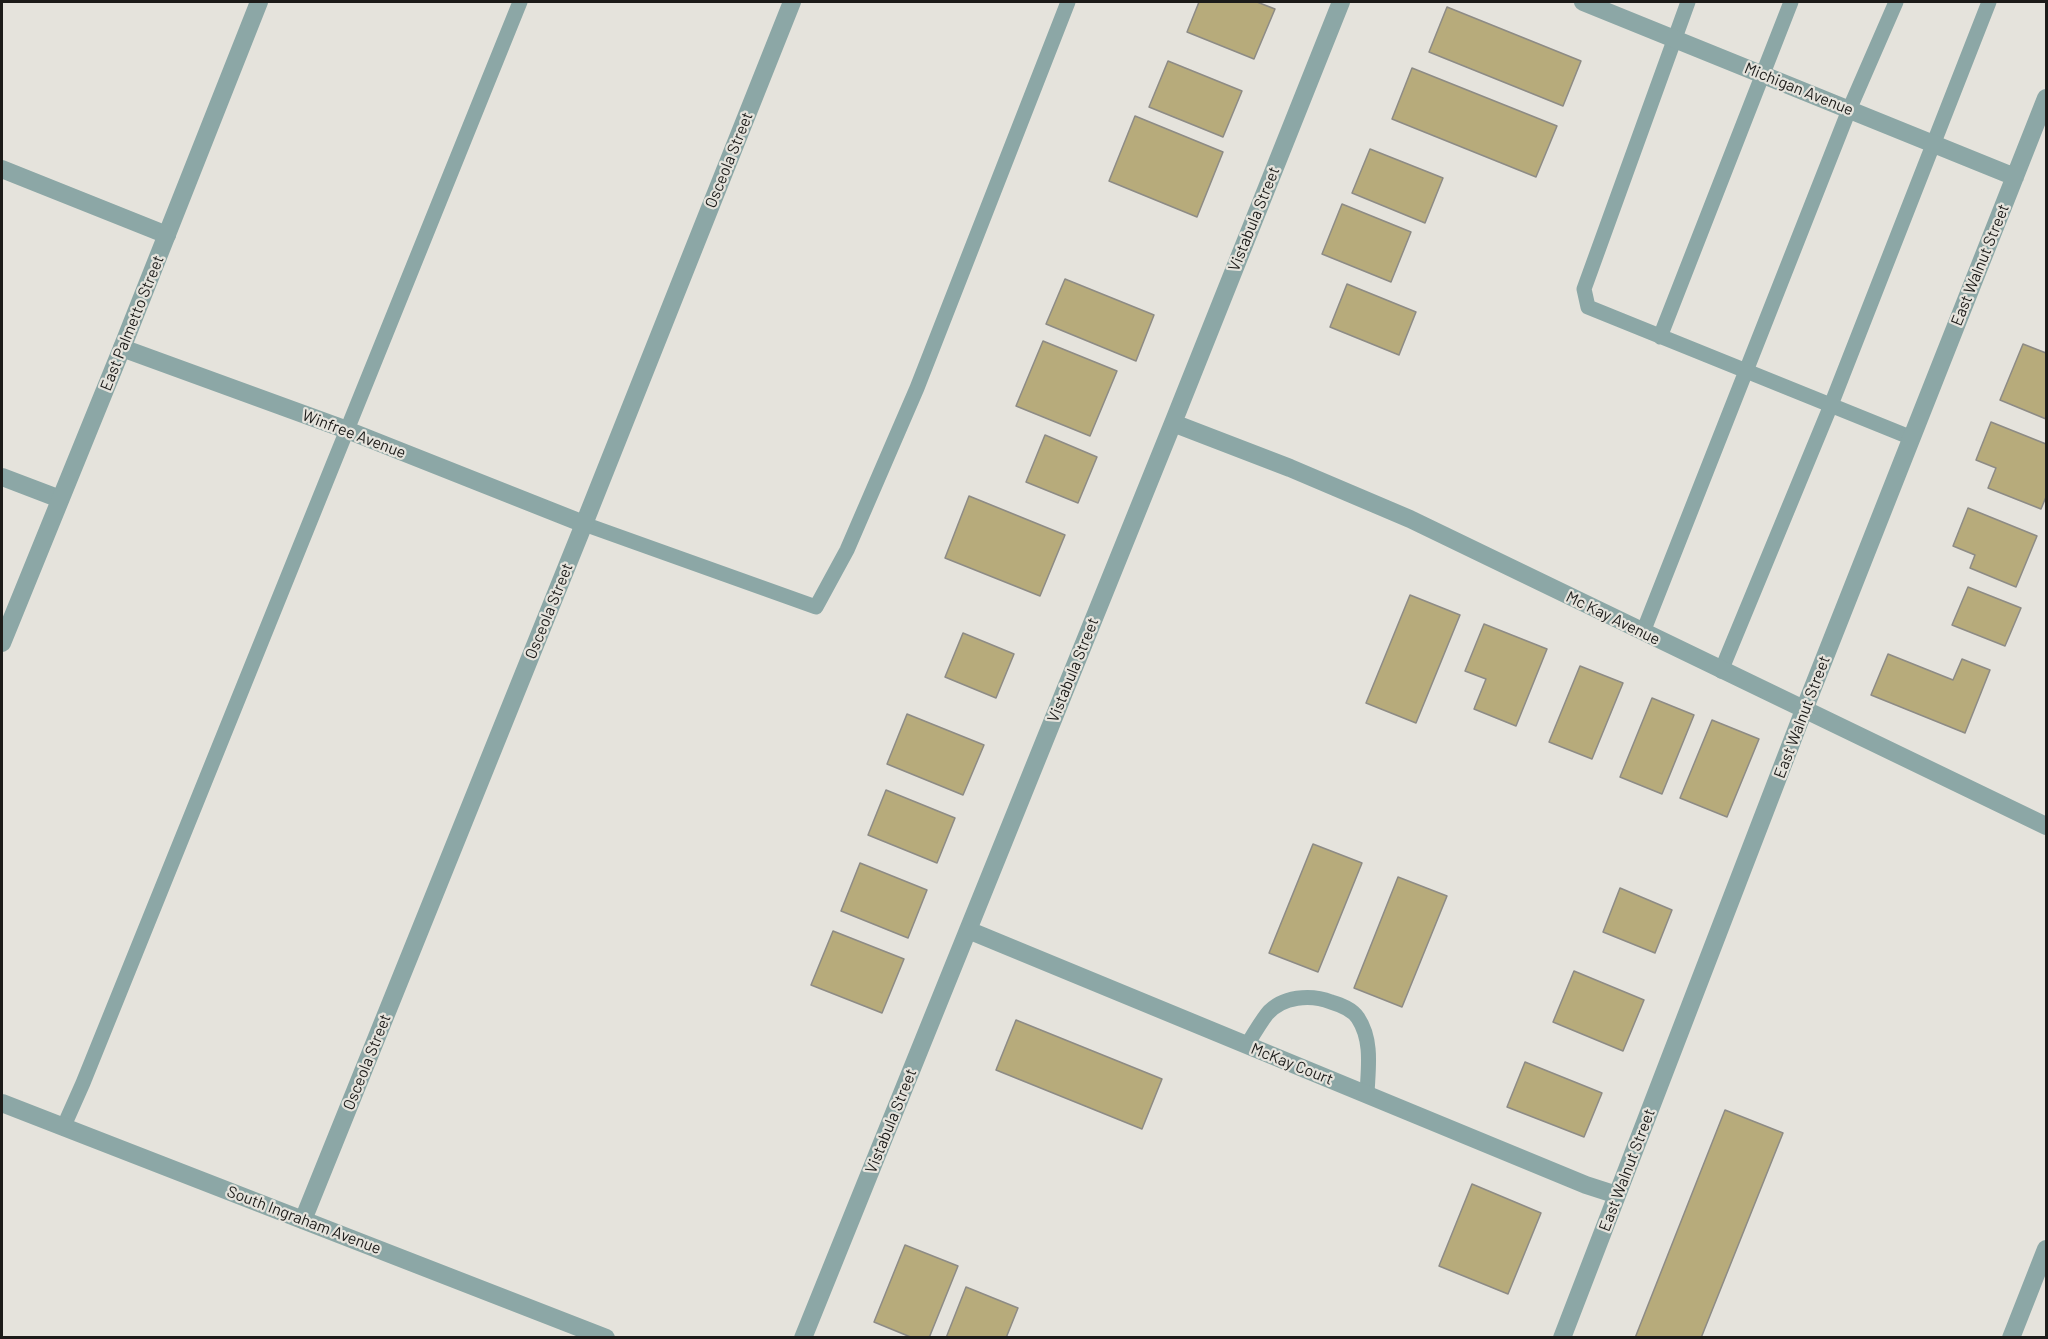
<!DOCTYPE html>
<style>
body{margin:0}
#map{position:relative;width:2048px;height:1339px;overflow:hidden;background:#e5e3dc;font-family:Barlow,sans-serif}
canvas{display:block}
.frame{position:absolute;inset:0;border:3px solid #1c1b19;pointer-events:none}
</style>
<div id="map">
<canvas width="2048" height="1339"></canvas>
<div class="frame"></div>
</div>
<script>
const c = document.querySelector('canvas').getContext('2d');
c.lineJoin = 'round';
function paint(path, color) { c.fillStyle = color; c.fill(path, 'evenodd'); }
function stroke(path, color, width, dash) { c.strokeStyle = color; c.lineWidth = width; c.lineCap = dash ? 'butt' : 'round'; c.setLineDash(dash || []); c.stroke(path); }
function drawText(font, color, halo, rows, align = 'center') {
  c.font = font + ' Barlow,sans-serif'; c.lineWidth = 4.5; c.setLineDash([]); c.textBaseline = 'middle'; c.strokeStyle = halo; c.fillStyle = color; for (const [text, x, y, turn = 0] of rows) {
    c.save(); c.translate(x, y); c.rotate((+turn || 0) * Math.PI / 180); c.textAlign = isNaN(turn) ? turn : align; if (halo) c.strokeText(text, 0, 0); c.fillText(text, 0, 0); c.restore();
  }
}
const building = new Path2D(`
 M1199 2H1257L1275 9 1254 59 1187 32Z
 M1447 7 1581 61 1563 106 1429 52Z
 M1168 61 1242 91 1223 137 1149 107Z
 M1412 68 1557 126 1536 177 1392 119Z
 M1135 116 1223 152 1197 217 1109 181Z
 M1370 149 1443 178 1425 223 1352 193Z
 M1342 204 1411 232 1391 282 1322 254Z
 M1065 279 1154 315 1136 361 1046 324Z
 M1347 284 1416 312 1399 355 1330 327Z
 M1043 341 1117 371 1090 436 1016 406Z
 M2023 344 2046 353V419L2000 400Z
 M1991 422 2046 444V497L2041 509 1988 488 1996 468 1976 460Z
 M1045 435 1097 457 1078 503 1026 482Z
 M969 496 1065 535 1040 596 945 558Z
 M1968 508 2037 536 2016 587 1970 568 1975 555 1953 546Z
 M1968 587 2021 608 2005 646 1952 625Z
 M1410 595 1460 615 1416 723 1366 703Z
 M1484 624 1547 649 1516 726 1474 709 1486 679 1465 671Z
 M963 633 1014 654 996 698 945 677Z
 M1888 654 1953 680 1962 659 1990 670 1965 733 1871 695Z
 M1580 666 1623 683 1592 759 1549 742Z
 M1652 698 1694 715 1662 794 1620 777Z
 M907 714 984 745 963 795 887 764Z
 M1712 720 1759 739 1727 817 1680 798Z
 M886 790 955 818 937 863 868 835Z
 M1313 844 1362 863 1318 972 1269 953Z
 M860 863 927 890 908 938 841 911Z
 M1398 877 1447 896 1402 1007 1354 988Z
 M1620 888 1672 910 1655 953 1603 932Z
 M833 931 904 959 882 1013 811 985Z
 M1574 971 1644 1000 1623 1051 1553 1022Z
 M1016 1020 1162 1079 1142 1129 996 1070Z
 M1525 1062 1602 1093 1584 1137 1507 1107Z
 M1725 1110 1783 1133 1701 1338H1635Z
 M1472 1184 1541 1213 1508 1294 1439 1266Z
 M905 1245 958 1266 929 1338H913L874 1322Z
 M966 1287 1018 1308 1006 1338H946Z`);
const service = new Path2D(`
 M1688 2 1584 289 1588 307 1912 438
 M1660 337 1791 2
 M584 524 816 607 847 550 917 388 1068 2
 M1643 632 1849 110 1896 2
 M1721 671 1831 405 1989 2
 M1247 1045C1253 1035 1260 1023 1267 1014 1282 996 1311 994 1331 1002 1341 1005 1352 1009 1358 1018 1373 1041 1368 1069 1367 1094
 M63 1128 83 1083 520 2`);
const minor = new Path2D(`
 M1583 2 2015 177
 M2 169 167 235
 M122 348 347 430 584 524
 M1173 423 1290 468 1410 519 2046 826
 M2 477 60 499
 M968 930 1586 1185 1617 1195
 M303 1220 584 524 792 2
 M803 1338 1173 423 1341 2
 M1562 1338 1804 710 2046 98`);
const tertiary = new Path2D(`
 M2 643 122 348 259 2
 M2 1103 606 1338
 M2011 1338 2046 1249`);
const streetNames = [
 ["Michigan Avenue",1799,89,22],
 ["Osceola Street",729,160,-68],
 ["Vistabula Street",1254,219,-68],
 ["East Walnut Street",1980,265,-68],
 ["East Palmetto Street",132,323,-68],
 ["Winfree Avenue",354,434,21],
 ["Osceola Street",549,611,-68],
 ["Mc Kay Avenue",1613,618,26],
 ["Vistabula Street",1073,670,-68],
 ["East Walnut Street",1802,717,-69],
 ["Osceola Street",367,1062,-68],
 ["McKay Court",1292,1064,22],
 ["Vistabula Street",891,1121,-68],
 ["East Walnut Street",1627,1170,-69],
 ["South Ingraham Avenue",304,1220,21]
];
paint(building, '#b7ab7b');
stroke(building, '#8d8b85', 1.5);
stroke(service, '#8ca7a6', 15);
stroke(minor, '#8ca7a6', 18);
stroke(tertiary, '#8ca7a6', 18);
drawText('16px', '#1c1b19', '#e5e3dc', streetNames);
</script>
